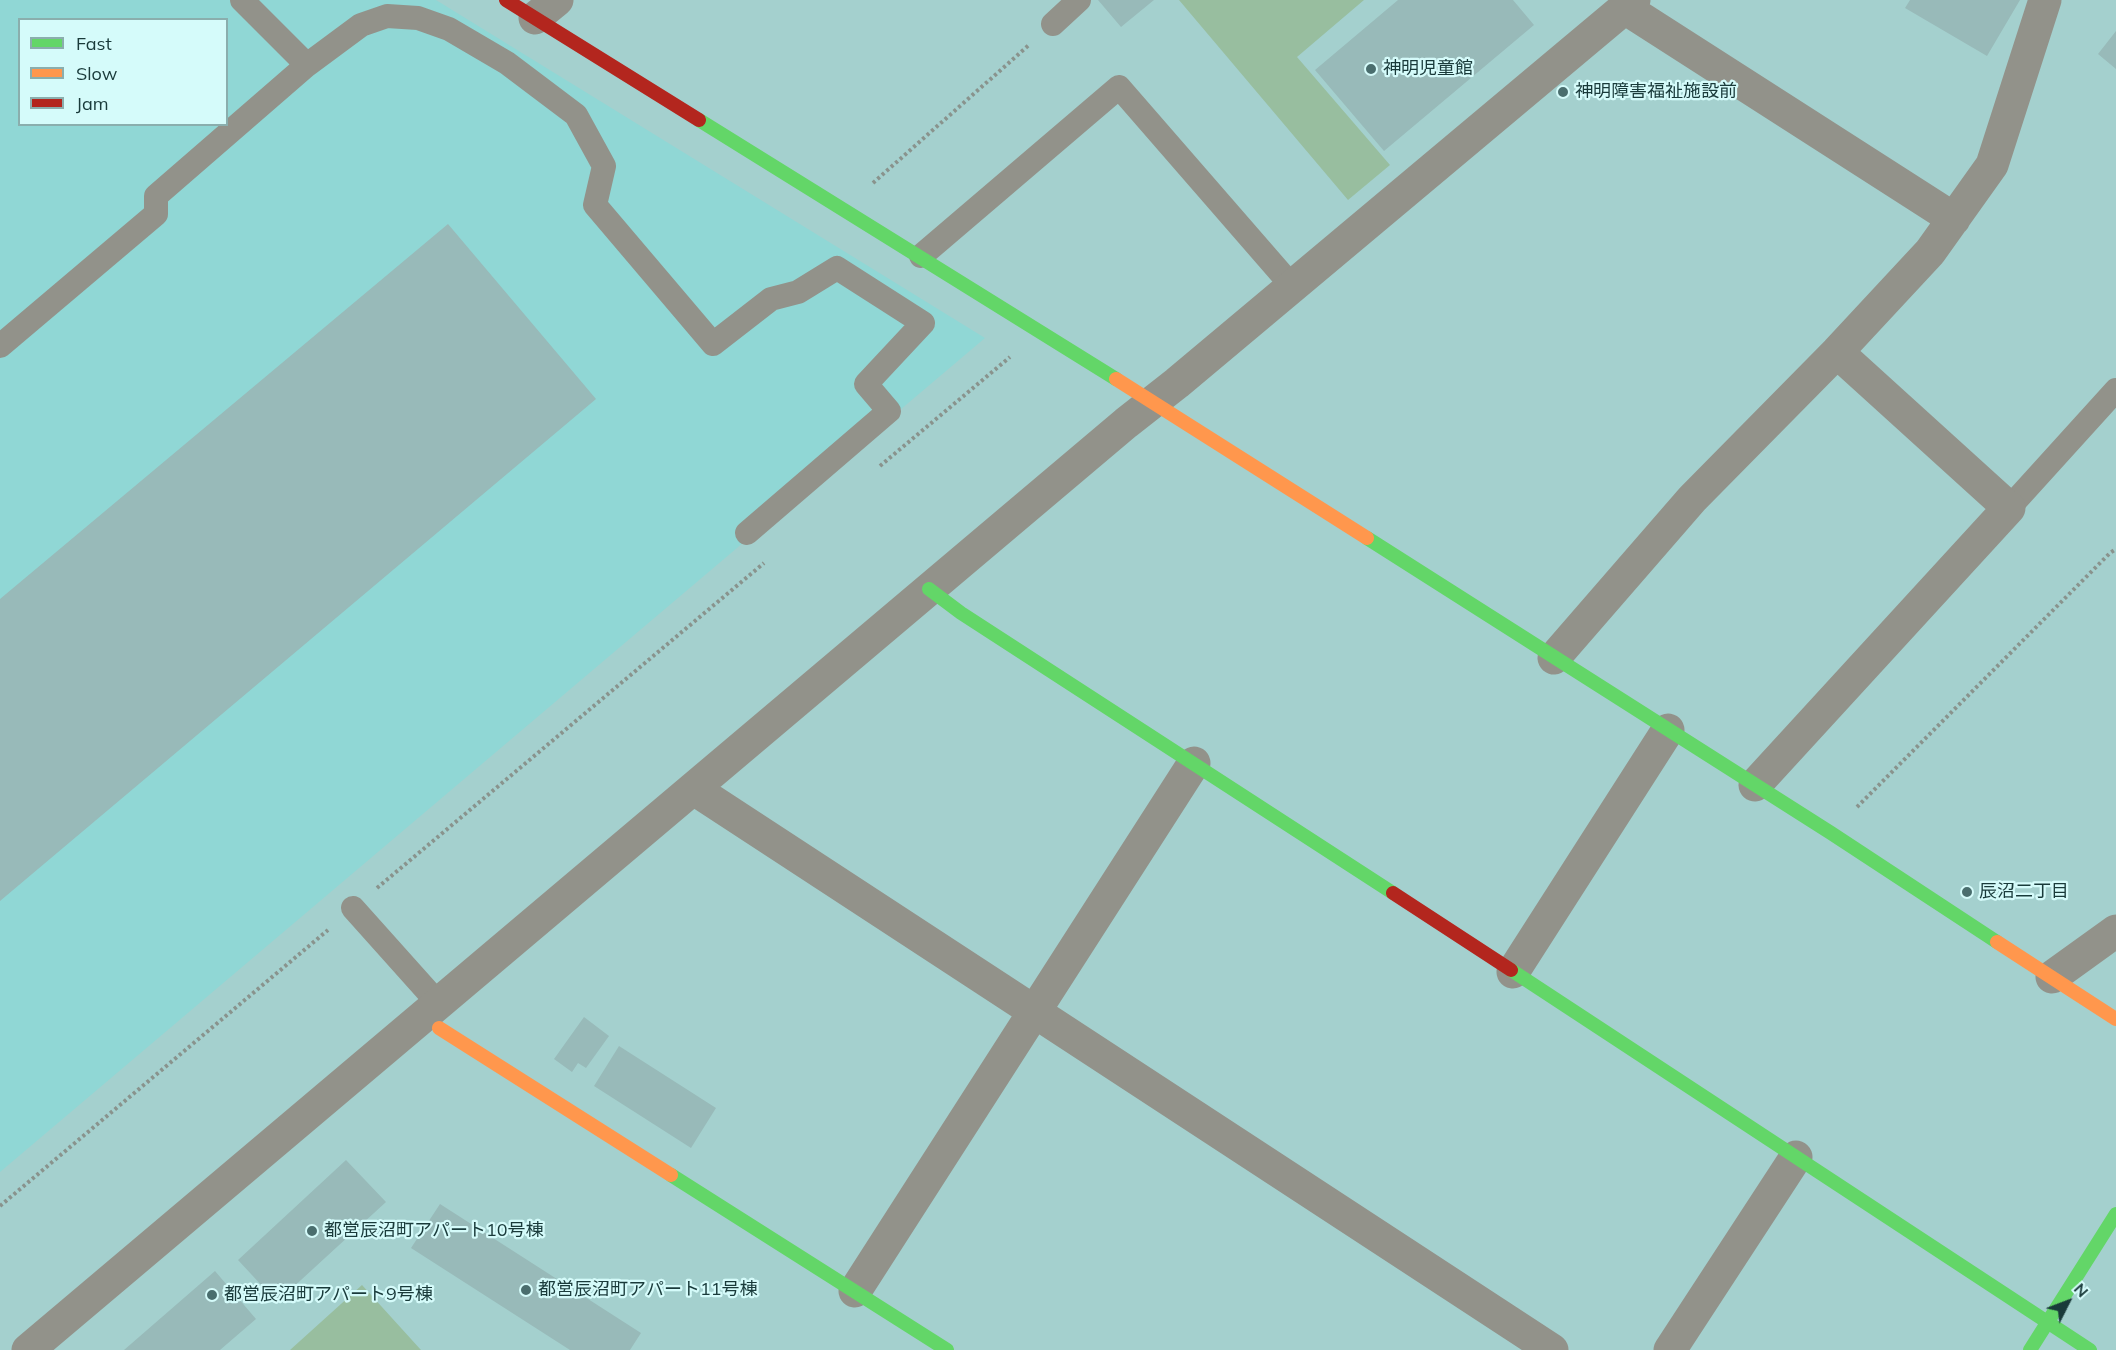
<!DOCTYPE html>
<meta charset="utf-8">
<style>
body{margin:0}
#map{position:relative;width:2116px;height:1350px;overflow:hidden;background:#a4d0ce;font-family:Mulish,sans-serif}
canvas{display:block}
.legend{position:absolute;left:18px;top:18px;width:210px;height:108px;box-sizing:border-box;background:#d5fbfa;border:2px solid #8aaead;margin:0;padding:8px 10px;list-style:none;font-size:18px;color:#193a3a}
.legend li{display:flex;align-items:center;gap:12px;height:30px}
.legend b{width:30px;border:2px solid #8aaead}
.north{position:absolute;left:2038px;top:1272px;width:60px;height:60px;-webkit-text-stroke:4px #d5fbfa;paint-order:stroke;rotate:48deg;font-size:16px;font-weight:700;line-height:24px;text-align:center;color:#193a3a}
.north::after{content:'';display:block;margin:auto;width:21px;height:27px;background:#193a3a;clip-path:polygon(50% 0,100% 100%,50% 72%,0 100%)}
</style>
<div id="map">
<canvas width="2116" height="1350"></canvas>
<ul class="legend">
<li><b style="height:8px;background:#63d668"></b>Fast</li>
<li><b style="height:8px;background:#ff974d"></b>Slow</li>
<li><b style="height:8px;background:#b3261e"></b>Jam</li>
</ul>
<div class="north">N</div>
</div>
<script>
const c = document.querySelector('canvas').getContext('2d');
c.lineJoin = 'round';
function paint(path, color) { c.fillStyle = color; c.fill(path, 'evenodd'); }
function stroke(path, color, width, dash) { c.strokeStyle = color; c.lineWidth = width; c.lineCap = dash ? 'butt' : 'round'; c.setLineDash(dash || []); c.stroke(path); }
function drawText(font, color, halo, rows, align = 'center') {
  c.font = font + ' Mulish,"Noto Sans JP",sans-serif'; c.lineWidth = 4.5; c.setLineDash([]); c.textBaseline = 'middle'; c.strokeStyle = halo; c.fillStyle = color; for (const [text, x, y, turn = 0] of rows) {
    c.save(); c.translate(x, y); c.rotate((+turn || 0) * Math.PI / 180); c.textAlign = isNaN(turn) ? turn : align; if (halo) c.strokeText(text, 0, 0); c.fillText(text, 0, 0); c.restore();
  }
}
const built = new Path2D(`
 M0 0H436L985 338 0 1172ZM20 20H226V124H20Z`);
const green = new Path2D(`
 M1179 0H1364L1297 57 1390 165 1348 200Z
 M362 1285 421 1350H290Z`);
const building = new Path2D(`
 M1098 0H1154L1121 27Z
 M1398 0H1513L1534 25 1384 151 1315 70Z
 M1910 0H2020L1987 56 1905 8Z
 M2116 31V69L2098 54Z
 M448 224 596 399 0 901V599Z
 M584 1017 609 1036 586 1068 578 1063 572 1072 554 1059Z
 M619 1046 716 1108 691 1148 594 1086Z
 M346 1160 386 1202 277 1302 238 1260Z
 M440 1204 641 1333 630 1350H570L411 1248Z
 M215 1271 256 1319 220 1350H124Z`);
const path = new Path2D(`
 M873 183 1029 45
 M880 466 1010 357
 M1857 807 2110 553 2116 549
 M377 888 764 563
 M0 1206 328 930`);
const lane = new Path2D(`
 M242 0 307 65
 M1053 24 1079 0
 M921 256 1119 87 1292 286
 M0 346 156 214V196L307 65 361 25 387 16 418 18 449 29 507 63 576 115 604 166 595 205 713 344 771 299 798 292 837 268 923 323 866 384 889 411 747 533
 M2009 508 2116 390
 M353 908 438 1003`);
const street = new Path2D(`
 M1625 8 1954 219
 M535 18 557 0
 M1554 658 1692 499 1837 352 1930 252 1992 165 2045 0
 M1755 785 2009 508 1837 352
 M694 789 1552 1350
 M1513 972 1668 730
 M2052 977 2116 931
 M855 1291 1194 763
 M28 1350 1126 423 1177 383 1634 0
 M1670 1350 1796 1157`);
const fast = new Path2D(`
 M699 120 1116 379
 M1367 538 1831 833 1997 942
 M929 589 961 613 1393 893
 M1511 970 2090 1350
 M671 1175 947 1350
 M2030 1350 2116 1214`);
const slow = new Path2D(`
 M1116 379 1367 538
 M1997 942 2116 1019
 M439 1028 671 1175`);
const jam = new Path2D(`
 M506 0 699 120
 M1393 893 1511 970`);
const markers = [
 [1371,69,6,"#4a6e6e"],
 [1563,92,6,"#4a6e6e"],
 [1967,892,6,"#4a6e6e"],
 [312,1231,6,"#4a6e6e"],
 [526,1290,6,"#4a6e6e"],
 [212,1295,6,"#4a6e6e"]
];
const poiNames = [
 ["神明児童館",1383,69],
 ["神明障害福祉施設前",1575,92],
 ["辰沼二丁目",1979,892],
 ["都営辰沼町アパート10号棟",324,1231],
 ["都営辰沼町アパート11号棟",538,1290],
 ["都営辰沼町アパート9号棟",224,1295]
];
paint(built, '#90d7d5');
paint(green, '#98be9f');
paint(building, '#98bab9');
stroke(path, '#89938d', 4, [3, 3]);
stroke(lane, '#92928a', 24);
stroke(street, '#92928a', 33);
stroke(fast, '#63d668', 14);
stroke(slow, '#ff974d', 14);
stroke(jam, '#b3261e', 14);
for (const [x, y, r, color] of markers) { const dot = new Path2D(); dot.arc(x, y, r, 0, 2 * Math.PI); c.fillStyle = color; c.fill(dot); stroke(dot, '#d5fbfa', 2); }
drawText('18px', '#193a3a', '#d5fbfa', poiNames, 'left');
</script>
